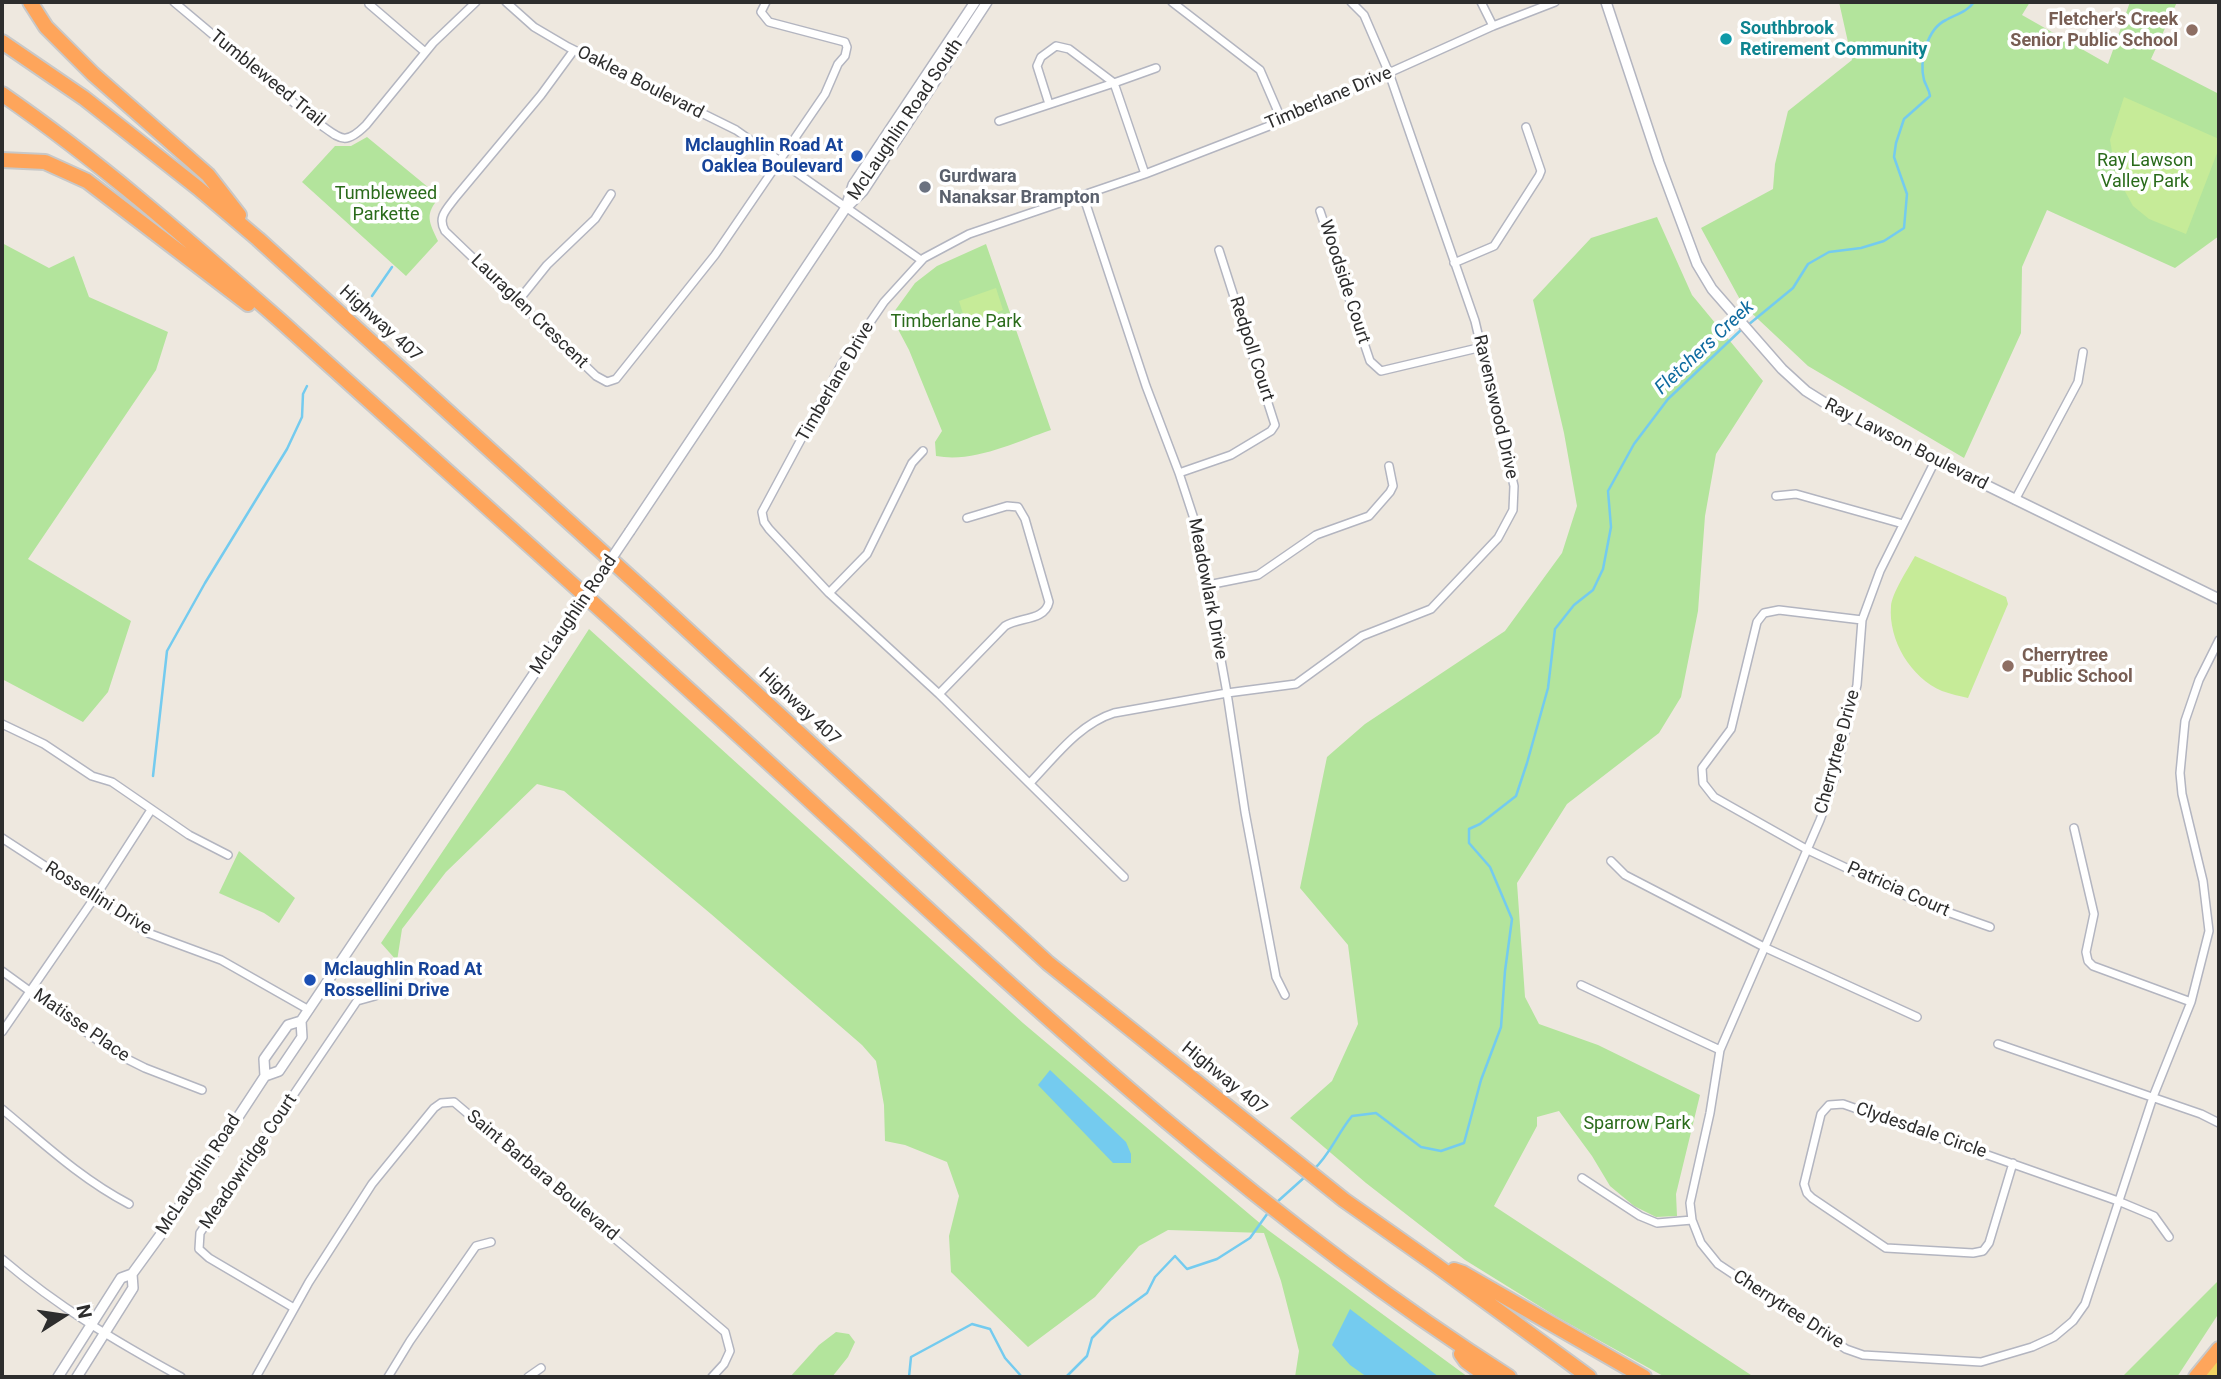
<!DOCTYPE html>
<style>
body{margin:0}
#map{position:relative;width:2221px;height:1379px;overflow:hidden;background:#eee8df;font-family:Roboto,sans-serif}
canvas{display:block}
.frame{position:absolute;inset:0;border:4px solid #2d2d2d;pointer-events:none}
.north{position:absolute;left:28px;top:1281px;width:70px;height:70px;-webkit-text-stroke:5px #fff;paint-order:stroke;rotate:78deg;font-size:19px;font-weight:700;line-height:28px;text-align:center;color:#2d2d2d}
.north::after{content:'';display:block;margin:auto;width:24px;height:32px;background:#2d2d2d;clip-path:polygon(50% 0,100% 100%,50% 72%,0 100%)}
</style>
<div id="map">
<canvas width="2221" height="1379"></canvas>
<div class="frame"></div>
<div class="north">N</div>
</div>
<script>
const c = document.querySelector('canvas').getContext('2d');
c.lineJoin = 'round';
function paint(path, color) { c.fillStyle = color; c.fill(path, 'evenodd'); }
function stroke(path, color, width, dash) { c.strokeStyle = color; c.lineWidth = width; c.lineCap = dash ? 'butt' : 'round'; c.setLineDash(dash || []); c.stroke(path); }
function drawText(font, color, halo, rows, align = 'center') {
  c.font = font + ' Roboto,sans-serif'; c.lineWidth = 7; c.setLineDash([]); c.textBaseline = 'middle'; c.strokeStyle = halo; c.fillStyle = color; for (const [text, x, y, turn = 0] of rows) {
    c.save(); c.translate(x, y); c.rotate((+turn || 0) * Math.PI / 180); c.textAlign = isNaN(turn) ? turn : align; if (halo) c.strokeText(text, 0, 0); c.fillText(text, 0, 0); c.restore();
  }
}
const green = new Path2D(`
 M1839 2H2030L2022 15 2108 64 2130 2H2177L2151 59 2219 94V236L2175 268 2047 210 2022 267 2021 333 1964 458 1808 366 1743 305 1701 228 1773 189 1775 164 1788 111 1852 60Z
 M367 137 440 197C424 214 429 222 438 241L406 276 302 182 335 146H351Z
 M1657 217 1692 295 1763 381 1716 454 1705 516 1698 611 1681 697 1659 733 1567 804 1517 883 1525 997 1539 1024 1598 1045 1700 1095 1676 1194 1677 1216 1656 1217 1634 1206 1610 1186 1592 1156 1559 1111 1537 1117V1126L1494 1206 1754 1377H1665L1557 1317 1465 1260 1366 1183 1290 1118 1332 1081 1358 1024 1348 945 1300 888 1327 757 1365 724 1505 631 1562 553 1577 506 1564 433 1533 300 1591 238Z
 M2 243 49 268 74 256 89 297 168 332 156 370 28 559 131 621 108 692 83 722 2 679Z
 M986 244 1051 430C1015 442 975 463 936 456L935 442 942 431 909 350 891 316 915 283 937 266Z
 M589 629 1023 1023 1268 1230 1468 1377H1295L1299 1351 1281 1281 1264 1233 1168 1230 1139 1246 1095 1297 1028 1347 951 1272 949 1236 959 1196 947 1162 905 1145 885 1141 884 1105 876 1061 862 1045 711 914 564 791 537 784 446 872 402 929 397 961 381 943 509 753Z
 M239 851 295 898 279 923 264 913 219 893Z
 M2219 1280V1313L2177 1377H2122Z
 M836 1332 849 1334 855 1342 848 1357 832 1377H790L819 1345Z`);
const pitch = new Path2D(`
 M2124 97 2219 139V148L2186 234 2149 219 2133 206 2116 175 2110 140Z
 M996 288 1003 310 966 323 959 301Z
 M1915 556 2006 597 2008 604 1968 698C1960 696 1950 694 1942 691 1911 678 1888 640 1891 606 1892 593 1908 569 1915 556Z`);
const water = new Path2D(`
 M1050 1070 1126 1142 1131 1154V1163H1113L1038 1085Z
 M1350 1309 1439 1377H1367L1350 1365 1332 1345Z`);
const stream = new Path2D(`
 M372 296 392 267
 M1748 325 1793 288 1808 264 1829 252 1861 248 1884 241 1904 228 1907 194 1894 157 1896 143 1904 119 1930 96C1929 89 1926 86 1924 80 1919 61 1927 29 1946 20 1957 14 1967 12 1974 2
 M153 776 167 651 205 583 287 449 302 417 303 394 307 386
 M1313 1170C1330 1155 1337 1134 1352 1116L1376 1113 1421 1147 1441 1151 1464 1143 1481 1080 1501 1027 1505 971 1512 919 1490 867 1469 843V829L1480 824 1516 796 1527 763 1548 688 1555 629 1574 605 1593 590 1603 569 1611 527 1608 491 1634 444 1668 399 1742 329
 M1277 1202 1306 1176
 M909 1377 911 1357 972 1324 990 1329 1005 1358 1022 1377
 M1066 1377 1087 1356 1092 1338 1110 1320 1147 1293 1155 1277 1175 1256 1187 1269 1217 1259 1250 1238 1270 1210`);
const minor = new Path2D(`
 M174 2 318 123C340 138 344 147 366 125L433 43 476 2
 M506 2 534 27 568 47 736 130 921 260
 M1172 2 1260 70 1282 121
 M1481 2 1493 26
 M369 4 425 52
 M574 50 541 95 455 198C447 209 437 217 445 231L596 376 607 382 616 379 715 255 825 94 838 64 845 56 847 47 845 42 769 22 761 12 766 2
 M1049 104 1037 66 1041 57 1056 46 1069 49 1114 83 1156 68
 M999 121 1114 83 1145 174
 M1083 195 1146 386 1179 473 1197 528 1227 693 1245 812 1276 977 1285 995
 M1320 211 1370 361 1381 371 1482 347
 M1454 263 1494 246 1539 176 1541 171 1526 127
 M518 301 547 265 595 219 611 194
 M1935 461 1880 571 1862 620 1857 685 1831 790 1820 820 1720 1050 1710 1113 1690 1203 1692 1220 1701 1243 1718 1264 1846 1349 1863 1355 1981 1362 2032 1347 2054 1337 2073 1321 2085 1304 2153 1097 2191 1002 2209 931 2203 881 2182 794 2180 773 2185 721 2199 680 2219 640
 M1179 473 1231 455 1271 431 1275 425 1219 250
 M1776 496 1796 494 1903 524
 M2015 500 2078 382 2083 352
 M1208 585 1258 575 1316 535 1369 516 1390 492 1393 486 1389 466
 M829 593 867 554 912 463 923 451
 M1862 620 1779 610 1764 613 1757 622 1731 729 1702 768 1703 783 1714 797 1808 850 1919 902 1990 927
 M939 694 1005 626C1019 617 1045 621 1049 602L1025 519 1018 507 1007 506 967 518
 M2 724 44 744 92 776 112 782 189 835 228 855
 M1030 783C1055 757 1079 724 1114 713L1227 693 1296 684 1362 636 1431 609 1498 538 1513 510 1514 486 1475 321 1389 73 1364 15 1351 2
 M2074 828 2094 914 2086 952 2088 961 2093 966 2191 1002
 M2 838 148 933 221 960 309 1010
 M1611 861 1625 875 1766 948 1917 1017
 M1124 877 939 694 829 593 769 529 764 522 762 512 841 365 884 302 924 258 969 234 1145 174 1282 121 1493 26 1555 2
 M2 971 115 1053 145 1068 202 1090
 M1581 985 1720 1050
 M2 1032 95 897 151 810
 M1998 1044 2201 1114 2219 1123
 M2 1109C43 1143 81 1179 129 1204
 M2013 1163 1989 1243 1983 1251 1973 1253 1886 1248 1812 1198 1807 1193 1804 1184 1821 1114 1829 1105 1843 1104 2118 1201 2154 1216 2169 1237
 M1582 1178 1640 1216 1657 1223 1692 1220
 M2 1259C58 1307 117 1342 181 1377
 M294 1308 209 1258 199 1249 200 1233 357 1001 375 996
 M256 1377 309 1282 372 1184 434 1108 441 1103 454 1102 725 1332 730 1351 724 1364 712 1377
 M388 1377 410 1341 476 1246 491 1242
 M528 1377 541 1368`);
const tertiary = new Path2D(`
 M1606 2 1659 162 1697 264 1712 289 1782 369 1806 391 1849 418 2219 599
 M846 207 853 185 975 2
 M630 531 845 209 863 191 987 2
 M265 1076 279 1071 302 1037 301 1021 564 629
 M58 1377 121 1278 132 1274 164 1230 265 1076 264 1059 288 1025 301 1021
 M77 1377 133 1288 132 1274`);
const primary = new Path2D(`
 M2210 1377 2219 1362`);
const motorway = new Path2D(`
 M30 2 46 27 93 74 208 175 239 215
 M2 42 84 98 198 188 258 239 655 600 1048 963 1344 1200 1436 1265 1589 1377
 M2 94C102 163 193 244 284 324 463 486 643 646 820 810 1038 1011 1258 1217 1509 1377
 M2 160 45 162 87 181 248 304
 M1454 1270 1463 1273 1644 1377
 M1461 1354 1466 1361 1488 1377
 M2196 1377 2219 1349`);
const tertiaryBridge = new Path2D(`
 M564 629 630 531`);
const markers = [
 [2192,30,7,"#8d6e63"],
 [1726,39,7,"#0f9aa8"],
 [857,156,7,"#1a4fb4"],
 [925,187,7,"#6b7280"],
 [2008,666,7,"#8d6e63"],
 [310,980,7,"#1a4fb4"]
];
const educationNames = [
 ["Fletcher's Creek",2178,20],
 ["Senior Public School",2178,41],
 ["Cherrytree",2022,656,"left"],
 ["Public School",2022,677,"left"]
];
const cultureNames = [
 ["Southbrook",1740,29],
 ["Retirement Community",1740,50]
];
const streetNames = [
 ["Tumbleweed Trail",267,79,39],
 ["Oaklea Boulevard",640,83,27],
 ["Timberlane Drive",1329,99,-23],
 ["McLaughlin Road South",906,120,-56],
 ["Woodside Court",1344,282,72],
 ["Lauraglen Crescent",529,312,44],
 ["Highway 407",380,324,42],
 ["Redpoll Court",1251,349,72],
 ["Timberlane Drive",836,382,-60],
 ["Ravenswood Drive",1495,407,77],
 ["Ray Lawson Boulevard",1906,445,27],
 ["Meadowlark Drive",1207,589,79],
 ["McLaughlin Road",574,615,-56],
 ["Highway 407",799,707,43],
 ["Cherrytree Drive",1838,752,-75],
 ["Patricia Court",1898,890,24],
 ["Rossellini Drive",98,899,32],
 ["Matisse Place",81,1026,35],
 ["Highway 407",1224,1079,39],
 ["Clydesdale Circle",1921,1131,19],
 ["Meadowridge Court",249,1162,-56],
 ["McLaughlin Road",199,1175,-57],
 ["Saint Barbara Boulevard",542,1176,40],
 ["Cherrytree Drive",1788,1310,33]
];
const transitNames = [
 ["Mclaughlin Road At",843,146],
 ["Oaklea Boulevard",843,167],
 ["Mclaughlin Road At",324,970,"left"],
 ["Rossellini Drive",324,991,"left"]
];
const parkNames = [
 ["Ray Lawson",2145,161],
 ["Valley Park",2145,182],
 ["Tumbleweed",386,194],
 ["Parkette",386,215],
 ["Timberlane Park",956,322],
 ["Sparrow Park",1637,1124]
];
const worshipNames = [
 ["Gurdwara",939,177],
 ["Nanaksar Brampton",939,198]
];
const waterNames = [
 ["Fletchers Creek",1705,348,-43]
];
paint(green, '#b3e49c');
paint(pitch, '#c6eb98');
paint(water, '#74cbef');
stroke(stream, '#74cbef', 2.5);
stroke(minor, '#b3b5c0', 10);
stroke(tertiary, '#b3b5c0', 12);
stroke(primary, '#c8c8c8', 16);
stroke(motorway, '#c8c8c8', 18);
stroke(minor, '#fff', 7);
stroke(tertiary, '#fff', 9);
stroke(primary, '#f0d362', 12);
stroke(motorway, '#fea55b', 14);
stroke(tertiaryBridge, '#b3b5c0', 12, []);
stroke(tertiaryBridge, '#fff', 9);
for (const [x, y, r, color] of markers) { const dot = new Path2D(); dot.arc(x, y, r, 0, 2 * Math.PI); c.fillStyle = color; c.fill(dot); stroke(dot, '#fff', 2.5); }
drawText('bold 18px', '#785e54', '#fff', educationNames, 'right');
drawText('bold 18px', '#0d838f', '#fff', cultureNames, 'left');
drawText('18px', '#2d2d2d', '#fff', streetNames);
drawText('bold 18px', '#164399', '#fff', transitNames, 'right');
drawText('18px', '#2a6b1b', '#fff', parkNames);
drawText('bold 18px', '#5b616d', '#fff', worshipNames, 'left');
drawText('italic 19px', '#0e6a9f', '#fff', waterNames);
</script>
